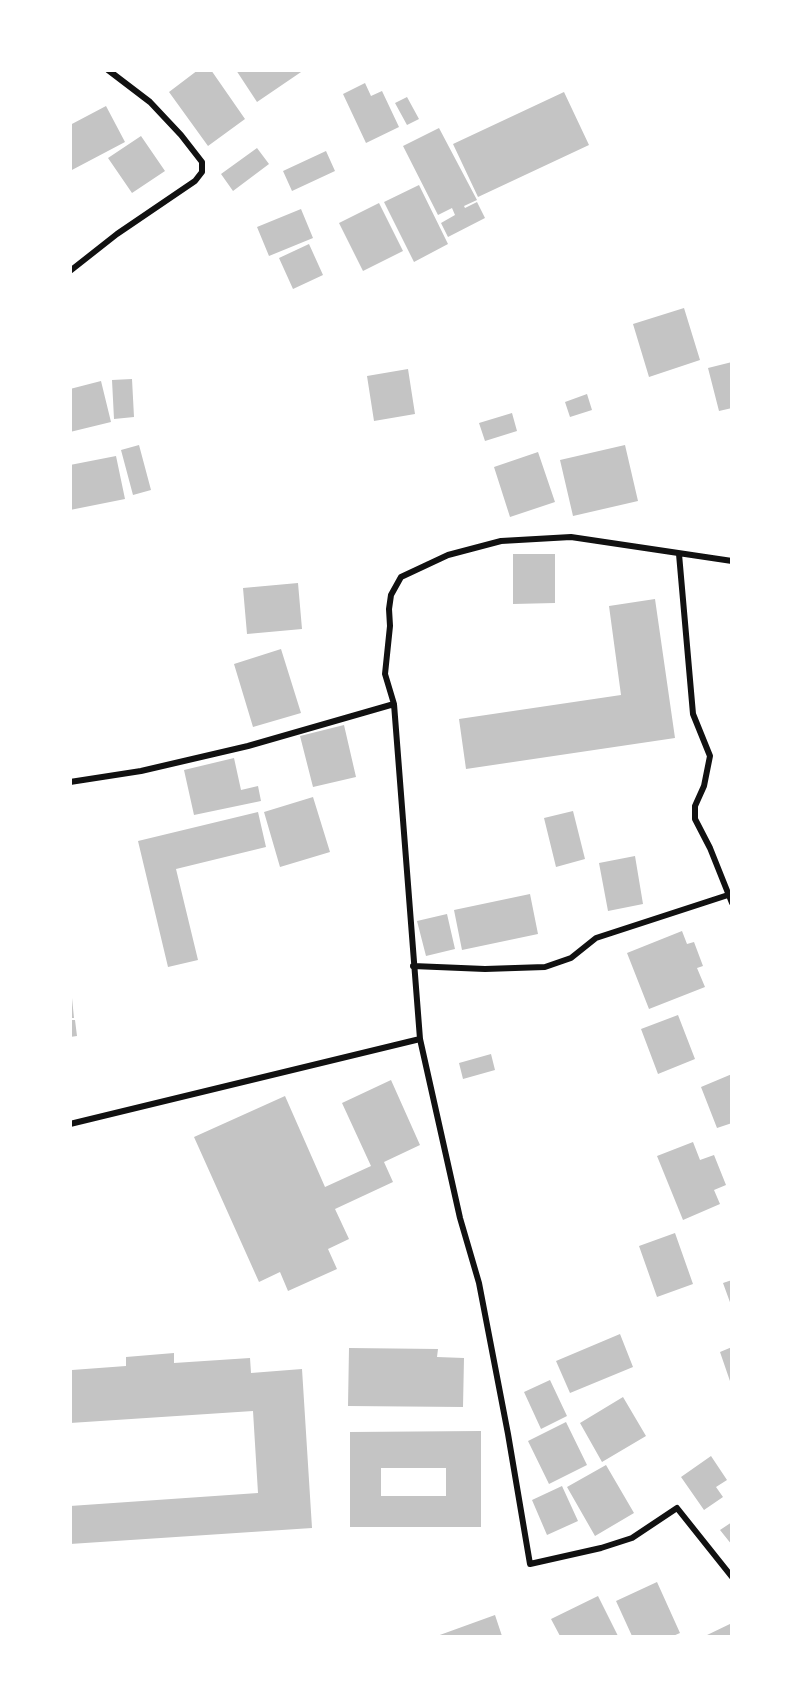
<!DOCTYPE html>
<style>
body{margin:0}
#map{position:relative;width:802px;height:1707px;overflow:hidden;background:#fff;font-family:"PT Serif",serif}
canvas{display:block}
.frame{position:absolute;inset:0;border:72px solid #fff;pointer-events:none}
</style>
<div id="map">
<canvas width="802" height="1707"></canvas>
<div class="frame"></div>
</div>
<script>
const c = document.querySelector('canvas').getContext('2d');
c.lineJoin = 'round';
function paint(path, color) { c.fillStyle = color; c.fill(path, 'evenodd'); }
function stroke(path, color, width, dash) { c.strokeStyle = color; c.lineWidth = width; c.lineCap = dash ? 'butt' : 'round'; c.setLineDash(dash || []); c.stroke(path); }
const building = new Path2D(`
 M198 70H211L245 119 208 146 169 92Z
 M236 70H304L257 102Z
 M365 83 371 96 382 91 399 127 366 143 343 94Z
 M564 92 589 145 478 197 453 144Z
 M407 97 419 119 407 125 395 103Z
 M106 106 125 142 70 171V125Z
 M439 128 477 200 464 206 465 208 477 202 485 218 448 237 441 223 455 215 452 208 438 215 403 146Z
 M141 136 165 171 132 193 108 158Z
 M257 148 269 164 233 191 221 174Z
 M326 151 335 171 292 191 283 171Z
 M419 185 448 244 414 262 384 202Z
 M379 203 403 251 363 271 339 223Z
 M301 209 313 238 269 256 257 227Z
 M309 244 323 275 293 289 279 258Z
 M684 308 700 360 649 377 633 324Z
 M732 362V408L719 411 708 368Z
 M408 369 415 414 374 421 367 376Z
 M132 379 134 417 114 419 112 380Z
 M101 381 111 422 70 432V389Z
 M587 394 592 410 570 417 565 402Z
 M512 413 517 431 485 441 479 423Z
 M139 445 151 490 133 495 121 450Z
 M625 445 638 501 573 516 560 460Z
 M538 452 555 502 510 517 494 467Z
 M116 456 125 499 70 510V465Z
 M513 554H555V603L513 604Z
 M298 583 302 629 247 634 243 588Z
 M655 599 675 738 466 769 459 719 621 695 609 606Z
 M281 649 301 713 253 727 234 664Z
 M344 725 356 777 313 787 300 736Z
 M234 758 241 790 258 786 261 801 194 815 184 770Z
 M313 797 330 852 280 867 264 812Z
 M573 811 585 859 556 867 544 818Z
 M258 812 266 847 176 869 198 960 168 967 138 841Z
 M635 856 643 904 608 911 599 863Z
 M530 894 538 934 462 950 454 910Z
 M447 914 455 949 426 956 417 921Z
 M682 931 687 944 694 942 703 966 697 968 705 987 649 1009 627 953Z
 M70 998H72L74 1018H70Z
 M678 1015 695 1059 658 1074 641 1029Z
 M70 1020H75L77 1036 70 1037Z
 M491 1054 495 1070 463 1079 459 1063Z
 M732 1074V1123L717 1128 701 1087Z
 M391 1080 420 1145 384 1162 393 1182 335 1209 349 1239 328 1249 337 1269 288 1291 280 1272 259 1282 194 1137 285 1096 325 1187 371 1166 342 1103Z
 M693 1142 700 1160 714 1155 726 1185 714 1190 720 1204 683 1220 657 1156Z
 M675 1233 693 1284 657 1297 639 1246Z
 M732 1280V1305H731L723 1283Z
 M620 1334 633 1367 570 1393 556 1361Z
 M732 1347V1384H731L720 1352Z
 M349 1348 438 1349 437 1357 464 1358 463 1407 348 1406Z
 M174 1353V1363L250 1358 251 1373 302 1369 312 1528 70 1544V1506L258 1493 253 1411 70 1423 72 1370 126 1366V1357Z
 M550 1380 567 1416 541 1429 524 1392Z
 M623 1397 646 1436 602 1462 580 1423Z
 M566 1422 587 1465 549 1484 528 1441Z
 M481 1431V1527H350V1432ZM381 1468H446V1496H381Z
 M711 1456 727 1480 716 1487 723 1497 704 1510 681 1477Z
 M606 1465 634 1513 595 1536 567 1487Z
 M562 1486 578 1521 547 1535 532 1500Z
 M732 1522V1545L720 1530Z
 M657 1582 680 1633 673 1636H632L616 1601Z
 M598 1596 618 1636H560L551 1619Z
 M495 1615 502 1636H437Z
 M732 1623V1636H705Z`);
const minor = new Path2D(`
 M70 271 117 234 195 181 202 172V162L181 135 150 102 108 70
 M679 554 693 714 710 756 704 786 695 806V819L710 848 732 903
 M732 561 571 537 501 541 448 555 401 577 391 595 389 609 390 626 385 674 394 704 420 1039 460 1218 479 1283 508 1434 530 1564 601 1548 632 1538 677 1508 732 1577
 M70 782 141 771 248 746 394 704
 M413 966 485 969 545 967 571 958 596 938 728 895
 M70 1124 420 1039`);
paint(building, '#c4c4c4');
stroke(minor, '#111', 6);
</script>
